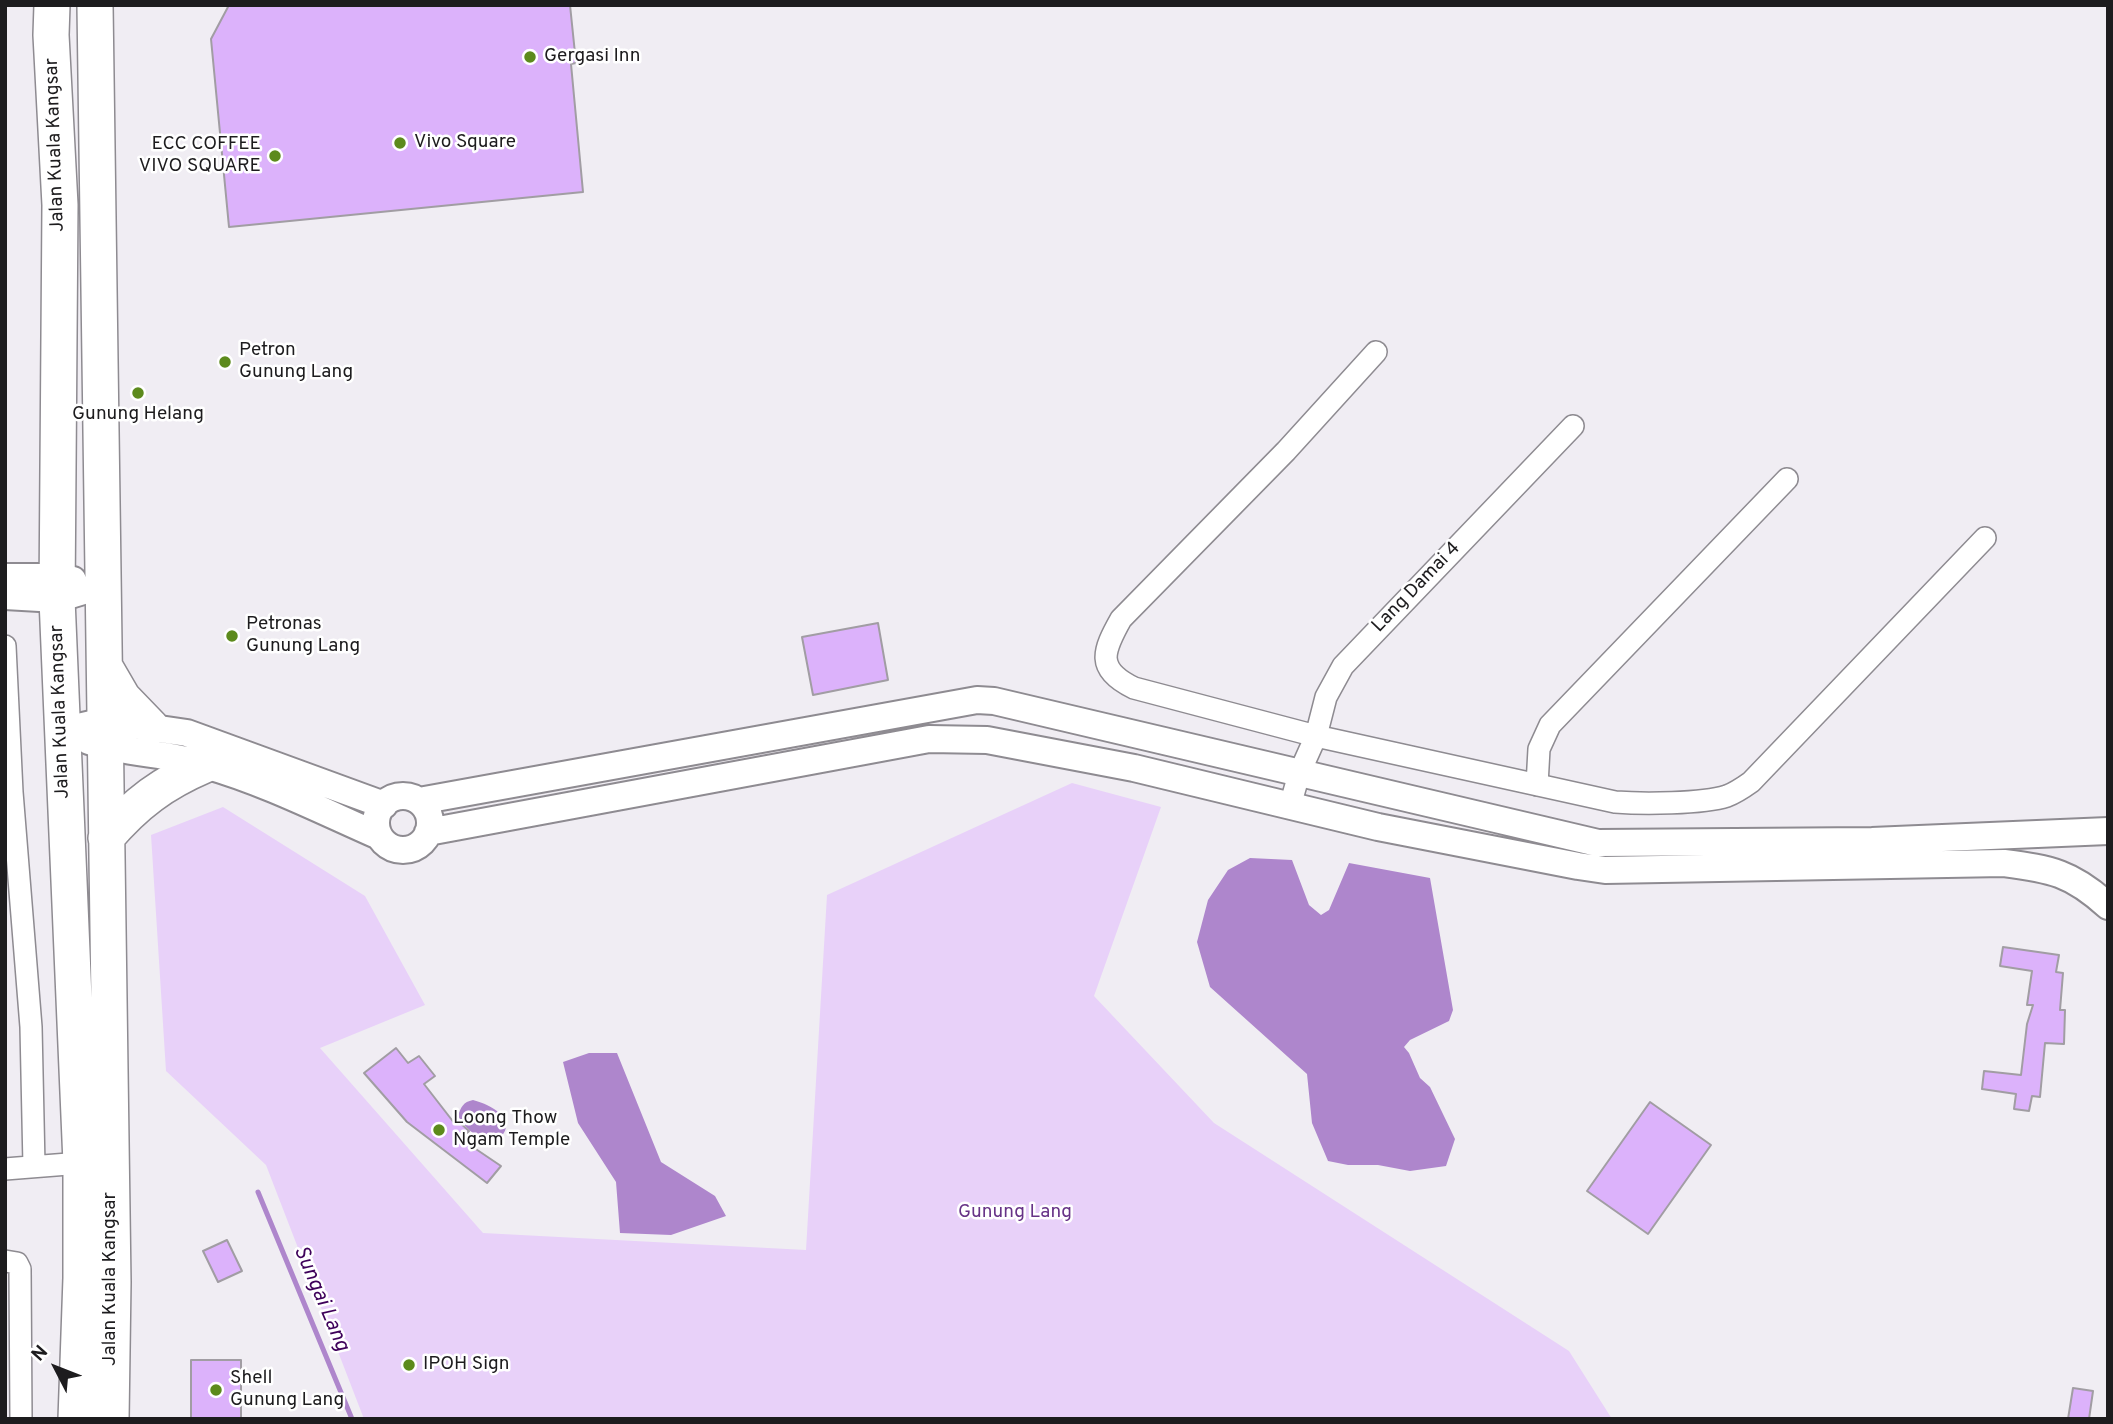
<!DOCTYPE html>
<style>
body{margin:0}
#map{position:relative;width:2113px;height:1424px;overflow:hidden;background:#f0edf3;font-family:Overpass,sans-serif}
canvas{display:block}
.frame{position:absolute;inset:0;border:7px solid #1d1c1e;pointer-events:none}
.north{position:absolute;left:21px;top:1333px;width:70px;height:70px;-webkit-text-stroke:5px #fff;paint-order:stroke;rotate:312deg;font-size:19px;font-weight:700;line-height:28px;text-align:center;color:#1d1c1e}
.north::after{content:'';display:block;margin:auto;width:24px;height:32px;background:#1d1c1e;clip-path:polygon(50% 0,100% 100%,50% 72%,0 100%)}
</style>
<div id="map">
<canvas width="2113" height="1424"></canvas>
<div class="frame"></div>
<div class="north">N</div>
</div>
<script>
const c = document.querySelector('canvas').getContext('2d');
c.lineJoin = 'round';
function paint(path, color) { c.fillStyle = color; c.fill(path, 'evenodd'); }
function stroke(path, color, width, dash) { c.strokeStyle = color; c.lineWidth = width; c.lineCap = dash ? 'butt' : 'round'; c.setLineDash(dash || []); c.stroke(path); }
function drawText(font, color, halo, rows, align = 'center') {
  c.font = font + ' Overpass,sans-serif'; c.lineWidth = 5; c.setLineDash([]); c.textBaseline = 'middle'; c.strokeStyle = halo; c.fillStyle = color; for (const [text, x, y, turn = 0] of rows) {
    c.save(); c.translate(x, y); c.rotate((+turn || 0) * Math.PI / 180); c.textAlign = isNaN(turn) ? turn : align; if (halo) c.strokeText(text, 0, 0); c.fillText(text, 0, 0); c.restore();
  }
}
const green = new Path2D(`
 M1072 783 1161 807 1094 996 1214 1123 1569 1351 1612 1419H364L266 1165 166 1071 151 835 223 807 365 896 425 1005 320 1048 483 1233 806 1250 827 895Z`);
const water = new Path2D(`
 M1250 858 1292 860 1309 905 1321 915 1329 910 1349 863 1430 878 1453 1010 1449 1021 1410 1040 1404 1047 1409 1053 1420 1078 1430 1087 1455 1139 1446 1166 1410 1171 1378 1165H1348L1328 1161 1312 1123 1307 1074 1210 987 1197 942 1208 900 1228 870Z
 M589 1053H617L661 1162 715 1196 726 1216 671 1235 620 1233 616 1182 578 1123 563 1062Z
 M473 1100C539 1118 491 1169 458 1116 461 1107 463 1102 473 1100Z`);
const stream = new Path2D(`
 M258 1192 352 1419`);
const building = new Path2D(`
 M229 5H570L576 63 571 64 583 192 229 227 211 39Z
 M878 623 888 680 813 695 802 637Z
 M2003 947 2059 955 2056 972 2063 973 2060 1010H2065L2064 1044 2045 1043 2040 1097 2032 1096 2029 1111 2014 1109 2016 1094 1982 1089 1984 1071 2021 1075 2027 1024 2033 1005H2027L2032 971 2000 966Z
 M396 1048 408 1063 419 1056 435 1076 424 1084 455 1124 458 1121 469 1131 461 1139 501 1166 487 1183 407 1122 364 1073Z
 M1650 1102 1711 1145 1648 1234 1587 1191Z
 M227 1240 242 1271 218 1282 203 1251Z
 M191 1360H241V1419H191Z
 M2073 1388 2093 1391 2089 1419H2068Z`);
const minor = new Path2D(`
 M1376 352 1286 451 1121 619C1103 651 1095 669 1134 688L1316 736 1615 802C1642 804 1702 804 1727 796 1735 793 1744 787 1751 782L1985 538
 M5 646 12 792 31 1027 34 1166
 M1537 785 1539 749 1550 725 1787 479
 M1290 806 1299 774 1316 736 1326 697 1343 666 1573 426
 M5 1169 81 1163
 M5 1261 17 1263 20 1269 21 1419`);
const tertiary = new Path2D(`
 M5 577H57L73 580
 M5 596 57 599 103 585
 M61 731 105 721 187 733 384 805
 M89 741C126 754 167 753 205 765 265 782 322 811 379 836
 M376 823a27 27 0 1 1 54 0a27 27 0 1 1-54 0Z
 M419 801 977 700 994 701 1598 843 1872 841 2108 831
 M428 832 929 739 987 740 1134 768 1378 827 1578 866 1605 870 2004 863C2051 869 2072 873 2108 906`);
const trunk = new Path2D(`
 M52 5 51 35 60 205 57 599 81 1163V1278L76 1419
 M95 5 113 1282 111 1419
 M105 667 123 698 151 727
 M106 838C136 803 163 783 205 765`);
const markers = [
 [530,57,7,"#5c8a1c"],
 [400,143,7,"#5c8a1c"],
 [275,156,7,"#5c8a1c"],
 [225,362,7,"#5c8a1c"],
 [138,393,7,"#5c8a1c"],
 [232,636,7,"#5c8a1c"],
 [439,1130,7,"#5c8a1c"],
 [409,1365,7,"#5c8a1c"],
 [216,1390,7,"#5c8a1c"]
];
const poiNames = [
 ["Gergasi Inn",544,57],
 ["Vivo Square",414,143],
 ["ECC COFFEE",261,145,"right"],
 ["VIVO SQUARE",261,167,"right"],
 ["Petron",239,351],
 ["Gunung Lang",239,373],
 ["Gunung Helang",138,415,"center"],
 ["Petronas",246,625],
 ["Gunung Lang",246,647],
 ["Loong Thow",453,1119],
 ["Ngam Temple",453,1141],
 ["IPOH Sign",423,1365],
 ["Shell",230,1379],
 ["Gunung Lang",230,1401]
];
const streetNames = [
 ["Jalan Kuala Kangsar",56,145,-92],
 ["Lang Damai 4",1417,588,-46],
 ["Jalan Kuala Kangsar",61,712,-92],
 ["Jalan Kuala Kangsar",111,1279,-90]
];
const parkNames = [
 ["Gunung Lang",1015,1213]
];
const waterNames = [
 ["Sungai Lang",320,1299,67]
];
paint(green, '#e8d1f9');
paint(water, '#ae86cc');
stroke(stream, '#ae86cc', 5);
paint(building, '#dcb2fb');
stroke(building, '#a19da3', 2);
stroke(minor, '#8e8b91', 24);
stroke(tertiary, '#8e8b91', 30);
stroke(trunk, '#8e8b91', 38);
stroke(minor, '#fff', 21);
stroke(tertiary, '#fff', 26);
stroke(trunk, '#fff', 35);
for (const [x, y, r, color] of markers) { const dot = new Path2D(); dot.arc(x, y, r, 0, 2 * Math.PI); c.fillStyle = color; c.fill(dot); stroke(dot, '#fff', 2.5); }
drawText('19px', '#1d1c1e', '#fff', poiNames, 'left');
drawText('19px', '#1d1c1e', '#fff', streetNames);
drawText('19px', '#673387', '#fff', parkNames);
drawText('italic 21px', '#3e015a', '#fff', waterNames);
</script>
